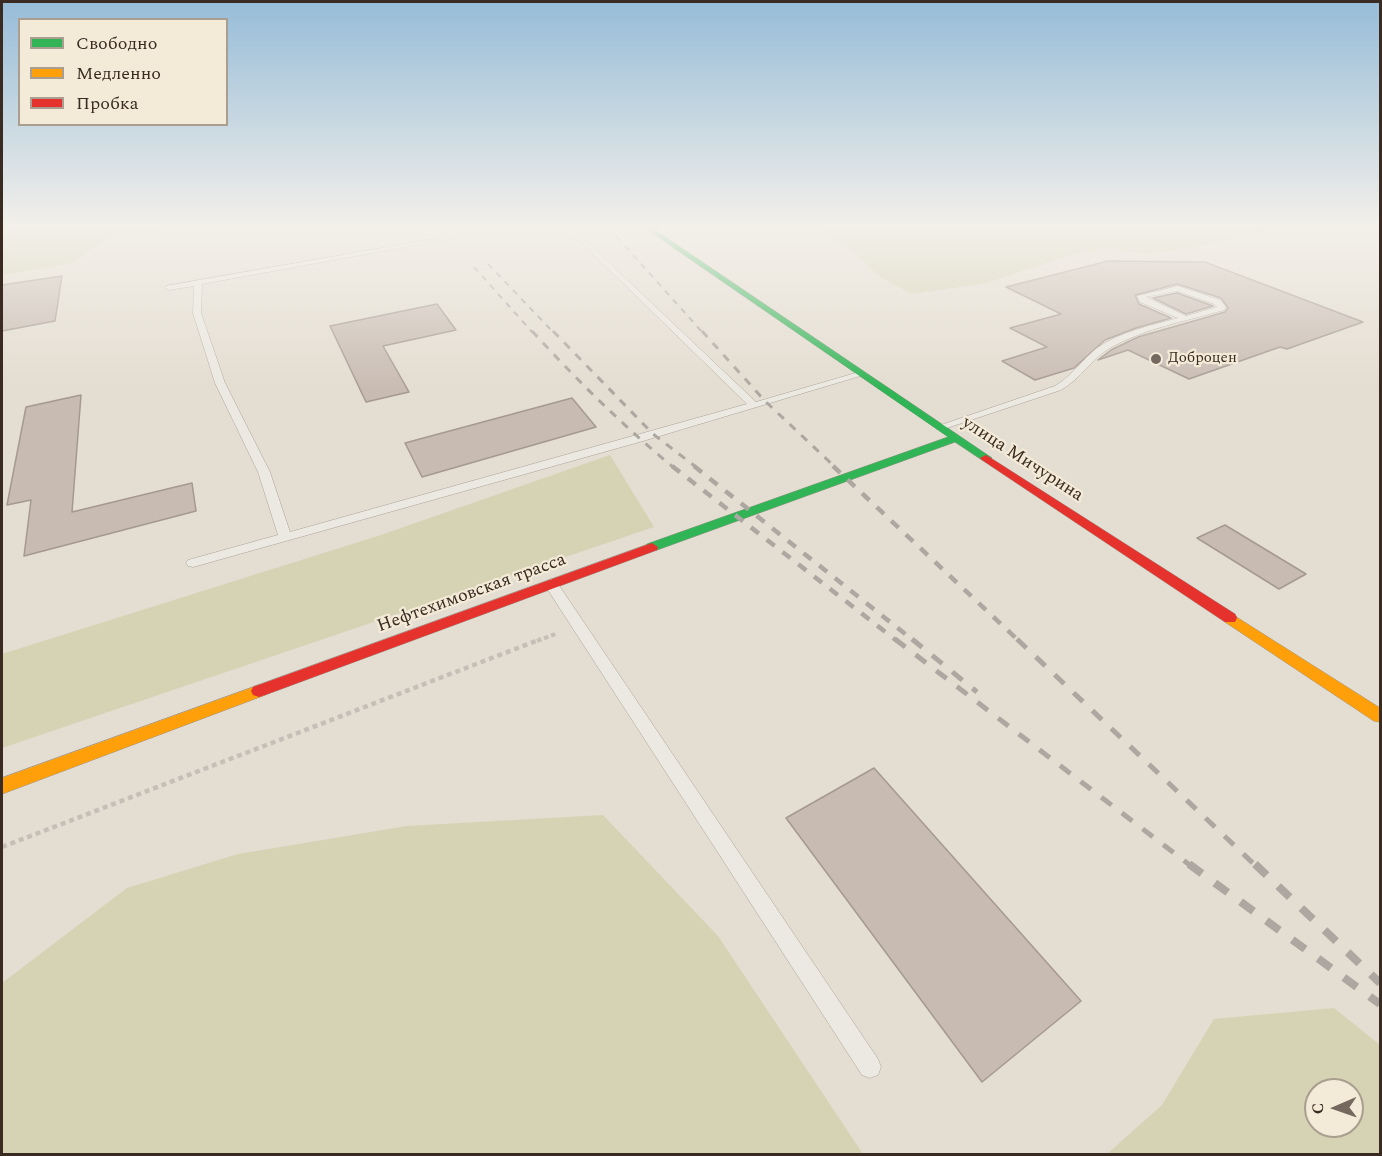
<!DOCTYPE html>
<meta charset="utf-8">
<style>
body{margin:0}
#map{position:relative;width:1382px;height:1156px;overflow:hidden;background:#e4ddd1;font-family:Spectral,serif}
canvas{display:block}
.frame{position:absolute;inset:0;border:3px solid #392b21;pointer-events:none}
.legend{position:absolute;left:18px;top:18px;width:210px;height:108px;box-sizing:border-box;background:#f4ead8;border:2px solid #a99e8f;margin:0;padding:8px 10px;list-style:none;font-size:18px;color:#392b21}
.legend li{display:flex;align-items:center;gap:12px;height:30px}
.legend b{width:30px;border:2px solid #a99e8f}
.north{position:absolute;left:1304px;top:1078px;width:60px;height:60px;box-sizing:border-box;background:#f4ead8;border:2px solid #a99e8f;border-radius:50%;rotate:268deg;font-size:16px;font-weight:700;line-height:24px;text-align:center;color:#392b21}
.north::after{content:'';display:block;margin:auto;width:21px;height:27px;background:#75695f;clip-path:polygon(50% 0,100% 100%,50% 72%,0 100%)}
</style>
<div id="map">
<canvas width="1382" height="1156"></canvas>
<div class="frame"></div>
<ul class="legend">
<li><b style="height:8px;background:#30b455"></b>Свободно</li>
<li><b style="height:8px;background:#ff9f0a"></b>Медленно</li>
<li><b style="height:8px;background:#e5322d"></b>Пробка</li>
</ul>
<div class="north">С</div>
</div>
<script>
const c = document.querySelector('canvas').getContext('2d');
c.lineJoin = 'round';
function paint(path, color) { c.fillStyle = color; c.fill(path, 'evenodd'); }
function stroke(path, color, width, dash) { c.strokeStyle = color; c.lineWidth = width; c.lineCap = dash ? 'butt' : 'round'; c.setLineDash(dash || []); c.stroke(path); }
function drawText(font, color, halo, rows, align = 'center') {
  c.font = font + ' Spectral,serif'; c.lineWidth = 4.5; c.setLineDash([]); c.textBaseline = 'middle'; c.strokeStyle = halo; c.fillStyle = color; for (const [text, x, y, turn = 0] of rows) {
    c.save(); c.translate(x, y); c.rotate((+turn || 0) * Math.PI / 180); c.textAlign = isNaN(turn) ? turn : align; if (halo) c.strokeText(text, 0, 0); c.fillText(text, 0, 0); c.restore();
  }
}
const green = new Path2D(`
 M2 228H175L169 231 110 237 73 263 2 275Z
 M811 228H1279L1188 249 1145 254 1111 248 1070 255 987 283 912 294 880 277 852 250Z
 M610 455 654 527 2 748V654L381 535Z
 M603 815 718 936 863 1154H2V983L127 888 238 854 407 826Z
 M1334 1008 1380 1045V1154H1107L1162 1105 1214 1019ZM1316 1090H1352V1126H1316Z`);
const building = new Path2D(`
 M1108 261 1205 262 1363 322 1287 349 1280 347 1189 379 1128 350 1098 360 1111 350 1138 337 1225 312 1228 308 1221 298 1177 284 1135 295 1139 304 1171 318 1136 328 1105 340 1074 368 1035 380 1002 361 1047 347 1010 328 1061 314 1006 287Z
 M62 276 55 321 2 331V285Z
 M1177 293 1213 306 1186 314 1153 298Z
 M437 304 456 330 383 346 409 392 366 402 330 326Z
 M81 395 72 512 192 483 196 511 24 556 31 500 7 505 26 407Z
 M572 398 596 427 422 477 405 443Z
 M1225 525 1306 574 1279 589 1197 538Z
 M874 768 1081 1001 982 1082 786 818Z`);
const pathFar1 = new Path2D(`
 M537 641 558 633`);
const path = new Path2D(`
 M2 847 541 639`);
const lane = new Path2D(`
 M496 228H509L202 284 201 313 225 383 270 472 290 532 747 404 581 242 567 234 546 228 571 231 585 240 756 402 859 372 867 374 643 441 193 567 188 566 186 563 188 560 278 535 258 472 215 383 193 313 194 286 169 290 165 288 166 286Z
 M1178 286 1220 300 1226 307 1224 310C1187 321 1145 328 1110 348 1091 359 1081 379 1061 390L944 429H936L935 427 1055 386C1072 376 1082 360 1097 348 1120 332 1152 325 1178 318L1140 302 1137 296ZM1177 291 1214 304 1217 307 1186 316 1146 297Z
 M551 579 556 581 878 1059 881 1067 878 1075 870 1078 862 1075 546 587 544 584Z`);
const fast = new Path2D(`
 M645 228H652L992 458 986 461 982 460 955 442 657 550H647L646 547 647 544 948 437Z`);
const slow = new Path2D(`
 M1230 613 1380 708V722L1374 721 1225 622 1223 618 1225 614Z
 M259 685 265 687 267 691 265 695 2 794V778Z`);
const jam = new Path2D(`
 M986 455 1235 614 1237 618 1235 622H1225L982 460 980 458Z
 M652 543 658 547 657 550 265 695 259 697 253 695 251 691 253 687Z`);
const railFar4 = new Path2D(`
 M609 228 703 333
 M488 264 554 333
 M474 267 533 333`);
const railFar3 = new Path2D(`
 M532 331C576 379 623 426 673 467
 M553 331 653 434 696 467
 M702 331 765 401 835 467`);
const railFar2 = new Path2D(`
 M672 466 897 641
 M694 466 914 641
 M833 466 1019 641`);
const railFar1 = new Path2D(`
 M895 639 1191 866
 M912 639 977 692
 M1017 639 1256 866`);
const rail = new Path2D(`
 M1189 864 1380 1004
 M1255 864 1380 983`);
const markers = [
 [1156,359,6,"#75695f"]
];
const farPoinames = [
 ["Доброцен",1168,359]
];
const streetNames = [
 ["улица Мичурина",1022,460,33],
 ["Нефтехимовская трасса",472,594,-20]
];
paint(green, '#d5d3b4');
paint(building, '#c8bbb2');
stroke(building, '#a59990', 1.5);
stroke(lane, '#aaa299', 1);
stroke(fast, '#999289', 1);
stroke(slow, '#999289', 1);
stroke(jam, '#999289', 1);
stroke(pathFar1, '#c5bfb8', 4, [4.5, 3]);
stroke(path, '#c5bfb8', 4.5, [5, 4]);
paint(lane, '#ece9e2');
paint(fast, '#30b455');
paint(slow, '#ff9f0a');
paint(jam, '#e5322d');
stroke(railFar4, '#ada7a1', 2, [6, 6]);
stroke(railFar3, '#ada7a1', 3, [8, 8]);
stroke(railFar2, '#ada7a1', 4.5, [10, 10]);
stroke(railFar1, '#ada7a1', 5, [13, 13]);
stroke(rail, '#ada7a1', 8, [16, 16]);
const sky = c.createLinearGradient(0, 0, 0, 390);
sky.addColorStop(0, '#96bcd8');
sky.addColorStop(0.58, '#f3f0ea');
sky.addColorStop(1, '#f3f0ea00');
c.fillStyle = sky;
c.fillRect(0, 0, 1382, 390);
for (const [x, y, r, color] of markers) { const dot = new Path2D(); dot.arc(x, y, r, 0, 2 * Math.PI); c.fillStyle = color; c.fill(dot); stroke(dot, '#f4ead8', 2); }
drawText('15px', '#392b21', '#f4ead8', farPoinames, 'left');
drawText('18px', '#392b21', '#f4ead8', streetNames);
</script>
